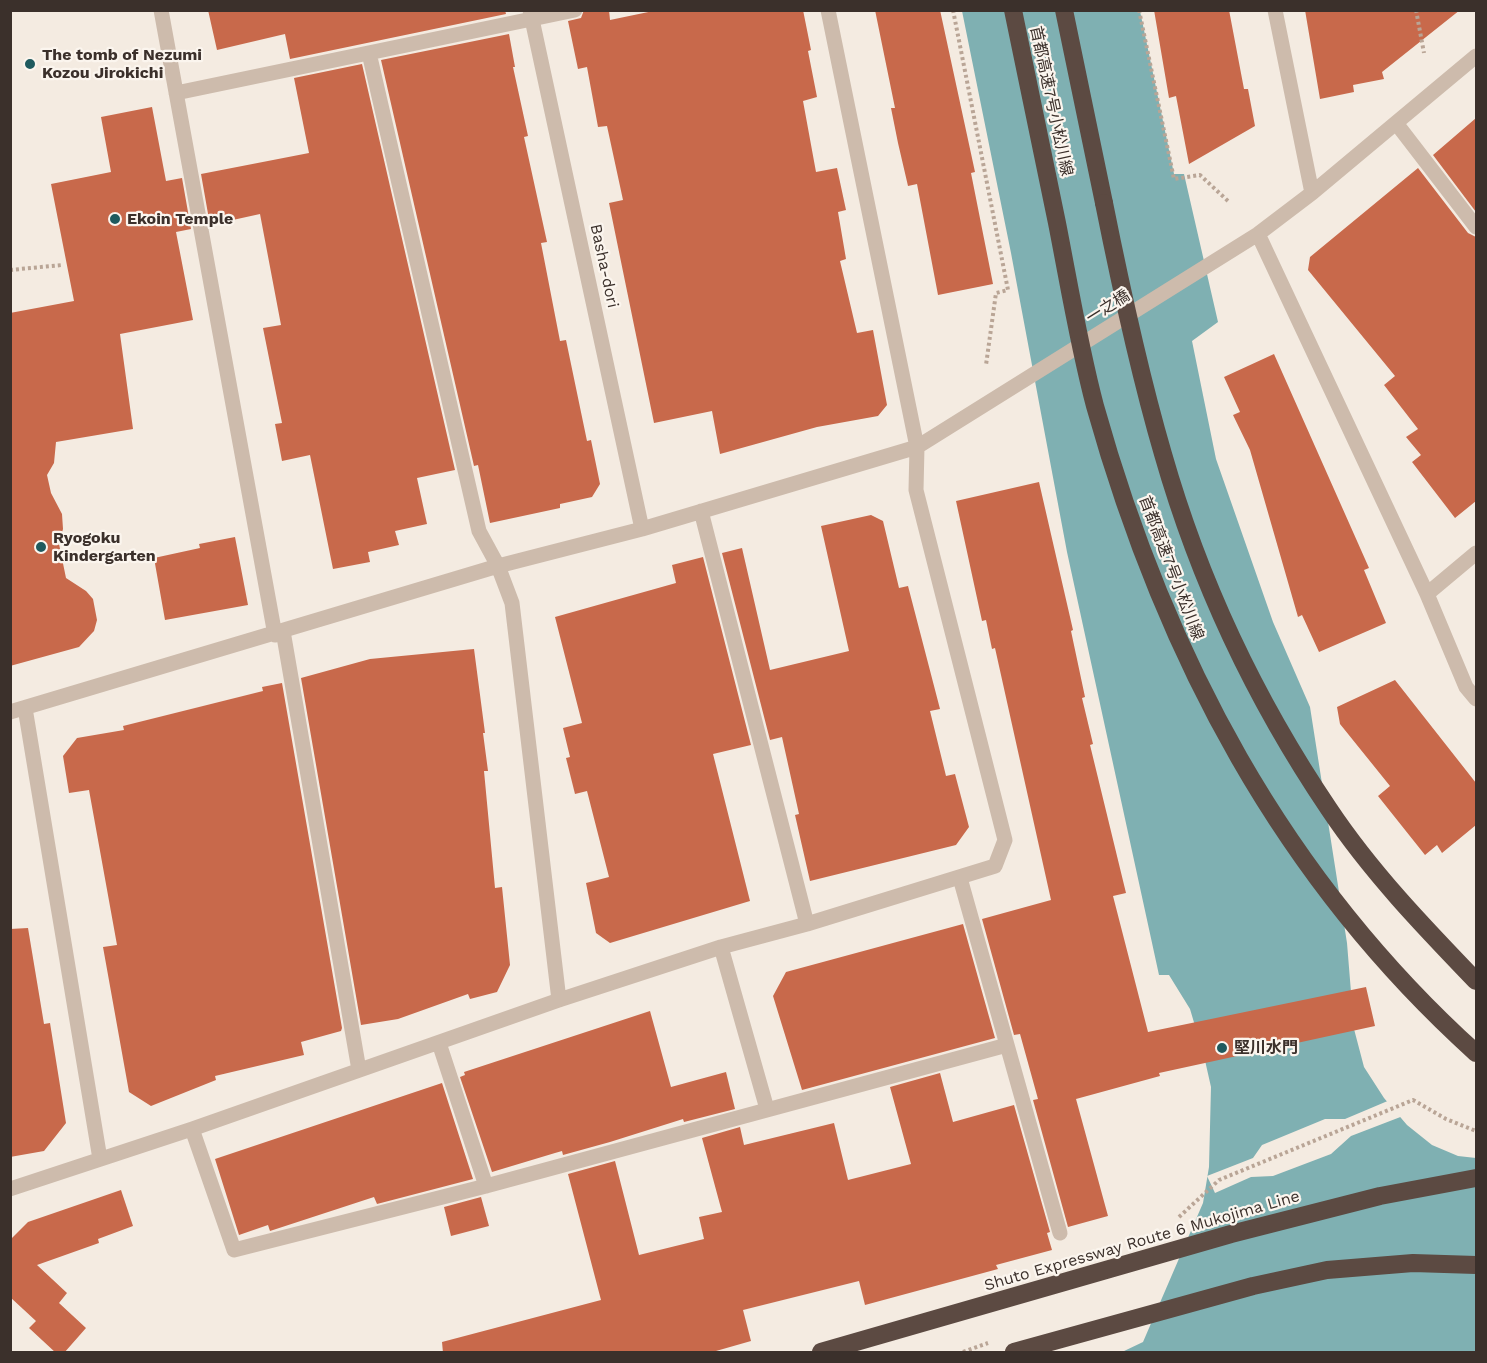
<!DOCTYPE html>
<meta charset="utf-8">
<style>
body{margin:0}
#map{position:relative;width:1487px;height:1363px;overflow:hidden;background:#f4ebe1;font-family:"Work Sans",sans-serif}
canvas{display:block}
.frame{position:absolute;inset:0;border:12px solid #3b302b;pointer-events:none}
</style>
<div id="map">
<canvas width="1487" height="1363"></canvas>
<div class="frame"></div>
</div>
<script>
const c = document.querySelector('canvas').getContext('2d');
c.lineJoin = 'round';
function paint(path, color) { c.fillStyle = color; c.fill(path, 'evenodd'); }
function stroke(path, color, width, dash) { c.strokeStyle = color; c.lineWidth = width; c.lineCap = dash ? 'butt' : 'round'; c.setLineDash(dash || []); c.stroke(path); }
function drawText(font, color, halo, rows, align = 'center') {
  c.font = font + ' "Work Sans","Noto Sans JP",sans-serif'; c.lineWidth = 4.5; c.setLineDash([]); c.textBaseline = 'middle'; c.strokeStyle = halo; c.fillStyle = color; for (const [text, x, y, turn = 0] of rows) {
    c.save(); c.translate(x, y); c.rotate((+turn || 0) * Math.PI / 180); c.textAlign = isNaN(turn) ? turn : align; if (halo) c.strokeText(text, 0, 0); c.fillText(text, 0, 0); c.restore();
  }
}
const water = new Path2D(`
 M962 11H1140L1174 174H1184L1218 322 1192 341 1216 459 1273 622 1310 707 1347 943 1354 1029 1364 1067 1384 1098 1407 1125 1432 1145 1458 1156 1476 1158V1352H1122L1143 1342 1203 1203 1209 1167 1211 1087 1204 1056 1190 1009 1169 975H1159L1067 552 1011 253Z`);
const pier = new Path2D(`
 M1390 1100 1403 1116 1351 1136 1331 1154 1273 1176 1251 1177 1215 1193 1207 1176 1253 1158 1262 1145 1325 1119H1345Z`);
const building = new Path2D(`
 M208 10H505L506 14 290 59 285 34 217 50Z
 M584 10H609L610 20 658 10H803L811 50 808 51 817 97 803 101 816 172 837 168 846 210 838 212 846 259 840 261 857 333 873 330 887 405 878 416 817 427 720 454 712 411 654 423 609 203 623 200 607 126 598 127 587 67 578 69 568 21 581 18Z
 M875 10H940L975 172 971 173 993 284 938 295 917 184 908 186 898 143 891 108H895Z
 M1154 10H1229L1244 89H1248L1255 126 1189 164 1176 96 1169 98Z
 M1305 10H1460L1382 72 1384 79 1353 85 1354 92 1320 99Z
 M509 34 515 67H513L528 136 524 137 547 242 541 243 560 341 566 340 587 441 591 440 600 484 592 497 560 504V508L490 523 478 465 474 466 381 60Z
 M362 64 455 470 417 478 427 524 395 531 399 545 368 552 370 562 333 569 310 455 282 461 275 424 282 423 263 328 281 325 260 214 210 225 201 174 309 153 294 78Z
 M152 107 166 181 182 178 191 229 176 232 193 320 120 334 133 429 56 442 54 463 47 475 51 493 62 514 63 529 59 544 66 578 86 591 93 599 97 620 94 631 79 647 10 666V313L74 301 51 184 111 172 101 117Z
 M1476 118V212L1433 155Z
 M1418 168 1468 233 1476 237V501L1455 518 1412 462 1421 455 1406 437 1418 429 1384 385 1395 376 1308 270 1310 257Z
 M1274 354 1369 568 1364 570 1386 623 1319 652 1302 615 1298 617 1250 450 1233 415 1240 412 1224 377Z
 M1039 482 1073 630 1071 631 1085 697 1082 698 1093 744 1090 745 1126 893 1113 896 1148 1032 1366 987 1375 1026 1159 1073 1160 1076 1076 1099 1108 1216 1068 1227 1033 1100 1038 1099 1020 1034 1014 1035 982 919 1051 900 995 648 992 649 986 620 982 621 956 501Z
 M871 515 883 521 899 588 908 586 940 709 930 711 946 776 955 774 969 827 956 845 810 881 795 815 799 814 782 737 770 740 722 553 742 548 770 670 849 651 821 526Z
 M235 537 248 605 165 620 154 558 200 548 199 544Z
 M703 557 751 745 713 754 750 901 610 943 596 933 586 883 609 877 587 791 575 794 566 758 570 757 563 728 582 723 555 617 676 583 672 565Z
 M474 649 485 733H483L488 771H484L495 888 502 887 510 965 497 992 470 999 468 994 398 1019 361 1025 301 678 370 659Z
 M1395 680 1476 783V825L1442 853 1437 845 1425 855 1378 796 1390 786 1340 724 1337 707Z
 M282 683 342 1028 341 1031 301 1042 304 1055 215 1076 216 1080 151 1106 129 1092 103 947 117 945 89 790 69 793 63 756 77 738 124 730 123 726 263 691 262 687Z
 M963 924 995 1038 802 1090 773 996 786 972Z
 M28 928 44 1024 50 1023 66 1123 44 1151 10 1157V929Z
 M650 1011 671 1087 726 1072 735 1109 684 1122 683 1119 610 1142 563 1155 562 1151 555 1153 492 1172 460 1077 465 1075 464 1072Z
 M940 1073 953 1122 1014 1105 1050 1232 1047 1233 1052 1250 996 1265 998 1269 865 1305 859 1281 743 1310 751 1341 709 1353H443L442 1342 601 1300 568 1174 615 1161 639 1255 704 1239 699 1217 722 1212 702 1138 740 1127 744 1145 834 1123 848 1180 911 1164 890 1087Z
 M442 1083 473 1179 377 1204 374 1197 270 1231 268 1225 239 1235 215 1159Z
 M121 1190 133 1226 98 1239 99 1243 37 1265 67 1293 59 1303 86 1328 64 1353H56L29 1328 36 1321 10 1297V1240L28 1222Z
 M481 1197 489 1226 451 1236 444 1207Z`);
const path = new Path2D(`
 M953 10 1008 290 996 293 986 365
 M1139 10 1174 179 1200 175 1228 201
 M1416 10 1424 53
 M10 270 62 265
 M1179 1217 1219 1180 1413 1100 1446 1119 1476 1131
 M963 1352 988 1343`);
const minor = new Path2D(`
 M161 10 275 635
 M530 10 642 529
 M1275 10 1312 193
 M369 53 479 531 498 566 512 603 559 1000
 M176 93 575 10
 M1396 123 1476 227
 M1258 234 1427 594 1466 687 1476 699
 M701 511 807 924
 M1427 594 1476 553
 M283 631 359 1070
 M25 708 100 1159
 M10 712 498 566 642 529 917 447 1258 234 1312 193 1476 56
 M960 878 1060 1233
 M721 947 767 1109
 M439 1043 486 1186
 M192 1129 234 1250 486 1186 1007 1045
 M10 1189 192 1129 559 1000 721 947 807 924 995 866 1005 840 916 490 917 447 828 10`);
const highway = new Path2D(`
 M1064 10 1104 203`);
const highwayBridge = new Path2D(`
 M1013 10C1027 81 1043 152 1057 223 1069 284 1079 346 1095 406 1165 656 1282 878 1476 1053
 M1104 203C1121 288 1139 372 1163 454 1199 580 1256 701 1329 809 1371 872 1424 927 1476 981
 M821 1352 1231 1234 1380 1196 1476 1178
 M1014 1352 1253 1286 1327 1270 1413 1263 1476 1265`);
const markers = [
 [30,64,6,"#1f5a5e"],
 [115,219,6,"#1f5a5e"],
 [41,547,6,"#1f5a5e"],
 [1222,1048,6,"#1f5a5e"]
];
const poiNames = [
 ["The tomb of Nezumi",42,55],
 ["Kozou Jirokichi",42,73],
 ["Ekoin Temple",127,219],
 ["Ryogoku",53,538],
 ["Kindergarten",53,556],
 ["堅川水門",1234,1048]
];
const streetNames = [
 ["首都高速7号小松川線",1051,101,78],
 ["Basha-dori",604,266,78],
 ["一之橋",1108,307,-32],
 ["首都高速7号小松川線",1171,568,69],
 ["Shuto Expressway Route 6 Mukojima Line",1142,1241,-16]
];
paint(water, '#7fb0b2');
paint(pier, '#f4ebe1');
paint(building, '#c8694b');
stroke(path, '#b9a596', 4, [3, 3]);
stroke(minor, '#cdbbac', 15);
stroke(highway, '#5c4a42', 18);
stroke(highwayBridge, '#5c4a42', 18);
for (const [x, y, r, color] of markers) { const dot = new Path2D(); dot.arc(x, y, r, 0, 2 * Math.PI); c.fillStyle = color; c.fill(dot); stroke(dot, '#fbf5ee', 2); }
drawText('bold 16px', '#3b302b', '#fbf5ee', poiNames, 'left');
drawText('16px', '#3b302b', '#fbf5ee', streetNames);
</script>
